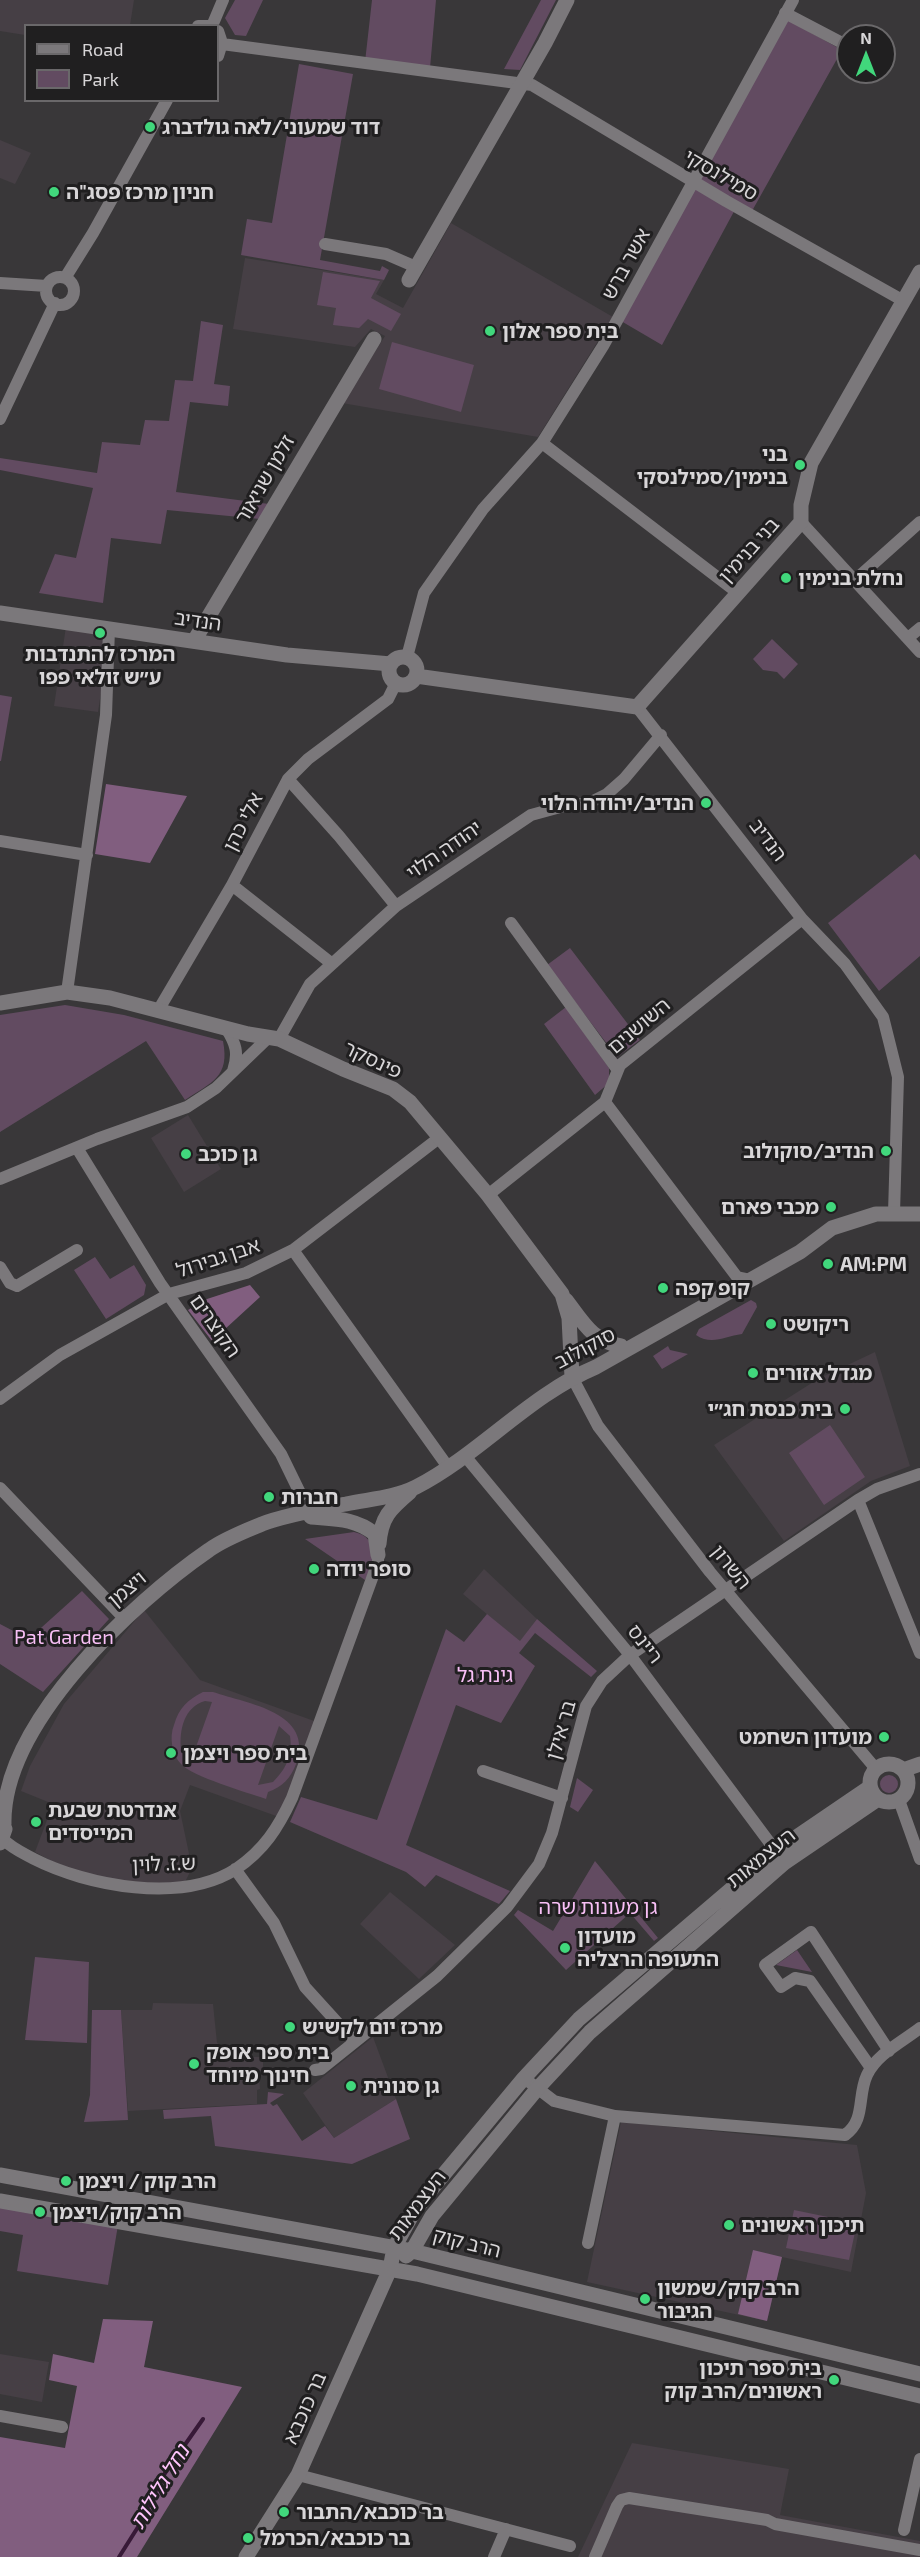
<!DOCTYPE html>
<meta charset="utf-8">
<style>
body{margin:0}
#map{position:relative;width:920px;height:2557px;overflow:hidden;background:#393739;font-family:"Exo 2",sans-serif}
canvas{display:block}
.legend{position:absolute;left:24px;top:24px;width:195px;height:78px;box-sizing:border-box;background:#201f20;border:2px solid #6a686a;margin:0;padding:8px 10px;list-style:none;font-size:18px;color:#d8d6d8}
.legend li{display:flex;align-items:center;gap:12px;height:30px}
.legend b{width:30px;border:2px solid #6a686a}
.north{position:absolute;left:836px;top:24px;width:60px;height:60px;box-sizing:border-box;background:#201f20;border:2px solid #6a686a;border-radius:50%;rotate:0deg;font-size:16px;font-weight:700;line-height:24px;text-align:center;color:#d8d6d8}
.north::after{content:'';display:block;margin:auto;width:21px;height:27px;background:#41d77c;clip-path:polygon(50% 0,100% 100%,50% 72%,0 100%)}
</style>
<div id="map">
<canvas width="920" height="2557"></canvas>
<ul class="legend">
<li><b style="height:8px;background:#7b787b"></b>Road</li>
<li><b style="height:16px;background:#624b61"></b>Park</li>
</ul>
<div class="north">N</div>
</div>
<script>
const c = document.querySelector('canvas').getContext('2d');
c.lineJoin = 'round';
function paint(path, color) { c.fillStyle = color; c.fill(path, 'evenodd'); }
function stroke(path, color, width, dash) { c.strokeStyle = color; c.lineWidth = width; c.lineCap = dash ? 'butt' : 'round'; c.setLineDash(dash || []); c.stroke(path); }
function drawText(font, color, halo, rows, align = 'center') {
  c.font = font + ' "Exo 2","Noto Sans Hebrew",sans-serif'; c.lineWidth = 6; c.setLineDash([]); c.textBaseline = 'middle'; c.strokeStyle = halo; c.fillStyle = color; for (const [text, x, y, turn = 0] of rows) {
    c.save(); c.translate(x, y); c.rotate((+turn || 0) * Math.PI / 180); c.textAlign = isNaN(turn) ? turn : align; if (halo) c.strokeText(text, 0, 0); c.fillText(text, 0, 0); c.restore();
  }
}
const built = new Path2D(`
 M0 0H134L130 25 26 26 25 35 0 31Z
 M0 140 31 153 15 184 0 178Z
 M451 223 613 317 538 437 342 403 385 336 371 329 355 347 233 329 245 258 384 280 376 294 403 308Z
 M67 620 111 627 98 712 54 706Z
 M188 1115 221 1169 184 1192 151 1138Z
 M875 1352 910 1466 871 1481 784 1541 714 1445 818 1379Z
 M484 1569 537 1619 520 1642 463 1594Z
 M144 1610 200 1680 317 1722 279 1817 190 1785 180 1811 192 1868 184 1884 148 1885 94 1877 55 1863 35 1852 53 1804 21 1791 30 1766 64 1704Z
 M390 1892 455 1945 419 1979 360 1924Z
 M153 2003 213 2004 217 2043 229 2050 248 2049 249 2057H263V2070L259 2071 260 2089 257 2090V2104L128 2111 121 2010H152Z
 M373 2037 396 2099 334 2138 303 2093Z
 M621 2122 857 2145 866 2193 851 2272 782 2257 767 2321 587 2282Z
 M0 2354 49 2362 42 2402 0 2394Z
 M632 2443 789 2469 780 2515 920 2541V2557H578Z`);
const green = new Path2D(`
 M235 0H263L246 36 235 35 225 18Z
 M372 0H436L430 68 365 62Z
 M541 0H556L520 70 504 69Z
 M788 20 842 50 752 211 738 204 662 345 621 321Z
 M299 64 353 74 320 260 380 271 382 266 389 270 384 280 241 255 247 219 272 223Z
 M323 272 380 281 371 298 401 314 391 331 368 319 359 328 333 325 336 308 317 305Z
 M201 321 223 325 214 384 230 386 228 406 190 402 176 492 269 504 260 519 167 510 161 544 111 538 103 603 39 593 55 554 76 558 93 488 0 470V458L97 473 102 442 140 445 145 420 169 421 175 380 193 381Z
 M392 342 474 365 461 412 379 389Z
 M772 639 798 664 784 679 777 672 763 670 753 659Z
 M0 695 12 697 1 761H0Z
 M915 854 920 860V956L879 991 828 923Z
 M570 948 640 1040 617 1057 547 965Z
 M65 1005 124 1015 223 1041C230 1077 212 1082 185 1100L146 1041 0 1132V1015Z
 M566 1007 609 1068V1083L595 1095 544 1024Z
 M95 1257 110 1279 134 1265 146 1285 144 1295 106 1319 74 1270Z
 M751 1300 756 1303 757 1307 742 1334C725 1336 712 1346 696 1335L699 1329Z
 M668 1346 670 1350 688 1354 662 1369 653 1356Z
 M830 1425 865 1477 824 1505 789 1453Z
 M354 1532C379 1537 376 1563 365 1580L305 1539Z
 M82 1591 109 1619 43 1692 0 1664V1624L19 1634 32 1636Z
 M487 1614 520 1641 537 1619 597 1671 591 1677 535 1633 519 1653 535 1666 501 1723 456 1705 406 1845 510 1891 499 1904 436 1875 425 1887 406 1872 290 1822 301 1797 377 1820 446 1629 464 1642Z
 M203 1692H213C248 1704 315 1712 296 1764 291 1778 282 1787 268 1792L266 1799C246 1792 193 1777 181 1764 172 1755 169 1737 174 1725 179 1708 187 1700 203 1692ZM205 1701 212 1702 191 1761 181 1750C179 1730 184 1707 205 1701ZM279 1726 290 1736C293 1755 286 1769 273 1782L258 1785Z
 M880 1784a9 9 0 1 1 18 0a9 9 0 1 1-18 0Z
 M577 1778 593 1790 578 1812 570 1807Z
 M595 1861 658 1938 654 1941 630 1913 566 1970 514 1915 518 1910 553 1931Z
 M797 1950 812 1972 776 1965Z
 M35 1957 89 1962 87 2043 25 2040Z
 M92 2010H121L128 2120 84 2122 90 2095Z
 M268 2092 284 2094 270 2103 273 2106 277 2104 302 2141 325 2126 334 2138 396 2099 410 2139 352 2164 215 2146 211 2116 164 2119 163 2110 267 2104Z
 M0 2207 118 2225 108 2285 17 2271 23 2235 0 2231Z
 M794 2210 857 2223 849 2260 786 2248Z`);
const forest = new Path2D(`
 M106 784 187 796 150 863 95 854Z
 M250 1285 260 1297 212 1341 188 1310 207 1299Z
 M753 2250 782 2257 767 2321 738 2314Z
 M103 2319 153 2321 144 2367 242 2387 137 2557H0V2437L65 2448 77 2386 49 2380 53 2354 94 2363Z`);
const stream = new Path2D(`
 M119 2557 138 2527 163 2476 203 2419`);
const street = new Path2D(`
 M785 13 848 46
 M198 26H209
 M212 26 223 0
 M218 31 222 43 218 56
 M222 44 532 85 726 201 902 300
 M884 66 885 67
 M325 244 386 254 416 267
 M46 291a14 14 0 1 1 28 0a14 14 0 1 1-28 0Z
 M65 278 93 233 167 100
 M0 283 47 286
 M0 419 55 303
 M542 443 738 593
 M801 522 920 652
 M854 581 920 522
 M908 638 920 628
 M407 657 424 593 483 509 542 443 603 346 793 0
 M637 707 802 919 845 964 883 1017 898 1077 894 1213
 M288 779 339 836 396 906
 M0 841 87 855
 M232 885 331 963
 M511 923 617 1069
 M67 992 106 715 109 629
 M159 1009 232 885 288 779 308 759 388 699 396 683
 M226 1028C236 1044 239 1053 233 1071
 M279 1039 310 984 396 906 531 815 564 806 589 803 607 794 624 779 661 735
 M605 1102 737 1277 751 1280
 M77 1148 160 1283 281 1454 301 1495
 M0 1179 97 1139 187 1107 216 1088 269 1037
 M488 1195 605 1102 620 1065 802 919
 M293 1250 448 1467
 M0 1267 10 1283 17 1286 77 1250
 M572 1377 598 1426 710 1572 876 1769
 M0 1399 60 1355 169 1294 246 1273 293 1250 439 1138
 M465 1456 630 1655 781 1858
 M0 1488 124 1618
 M858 1500 920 1653
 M483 1771 562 1798
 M899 1800 920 1859
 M3 1839C11 1848 23 1853 34 1859 87 1886 182 1904 236 1869 264 1850 278 1828 292 1798L378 1562V1555
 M235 1869 274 1923 305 1987 354 2041
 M871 2068 810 1981 795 1978 781 1987 765 1965 811 1932 889 2051
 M315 2070 321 2069 437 1976 507 1907 539 1864 552 1833 586 1706 602 1681 630 1655 858 1500 877 1489 920 1474
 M524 2078 554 2101 615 2116 845 2135C866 2120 857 2096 867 2075 877 2054 902 2042 920 2028
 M588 2243 615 2116
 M0 2416 62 2427
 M298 2475 570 2546
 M904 2530 920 2459
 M494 2557 506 2529
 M595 2557 617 2506 621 2500 629 2498 767 2520 775 2524 920 2550`);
const secondary = new Path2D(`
 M409 280 545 43 567 0
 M0 613 287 655 391 664
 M194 641 374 339
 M389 671a14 14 0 1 1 28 0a14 14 0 1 1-28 0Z
 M416 676 637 707 801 522V505L811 463 920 272
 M0 1003 67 992 110 998 248 1034 279 1039 343 1069 393 1089 410 1102 488 1195 562 1294 569 1318 572 1377
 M566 1300C583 1322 592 1341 621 1346
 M311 1517C335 1519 355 1518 375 1534L378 1555
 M379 1544C381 1517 390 1509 410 1492
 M870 1783a19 19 0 1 1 38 0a19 19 0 1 1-38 0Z
 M903 1770 920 1764
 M0 1818 5 1829 0 1843
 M4 1824C2 1724 132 1603 209 1550 224 1539 245 1531 262 1524 286 1515 320 1509 346 1504 369 1499 394 1498 416 1487 480 1454 529 1395 596 1367L800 1252 832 1228 876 1214H920
 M0 2175 412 2251 920 2374
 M0 2201 417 2274 920 2396
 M406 2256 412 2251 432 2216 537 2089 590 2032 784 1863 878 1799
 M246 2557 298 2475 390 2269 394 2248 413 2213 434 2186 524 2078 579 2019 776 1851 870 1787`);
const markers = [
 [150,127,6,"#41d77c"],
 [54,192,6,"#41d77c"],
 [490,331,6,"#41d77c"],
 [800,465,6,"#41d77c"],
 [786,578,6,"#41d77c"],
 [100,633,6,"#41d77c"],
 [706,803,6,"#41d77c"],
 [886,1151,6,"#41d77c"],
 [186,1154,6,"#41d77c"],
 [831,1207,6,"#41d77c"],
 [828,1264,6,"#41d77c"],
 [663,1288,6,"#41d77c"],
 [771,1324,6,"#41d77c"],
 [753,1373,6,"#41d77c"],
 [845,1409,6,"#41d77c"],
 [269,1497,6,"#41d77c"],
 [314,1569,6,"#41d77c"],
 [884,1737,6,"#41d77c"],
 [171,1753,6,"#41d77c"],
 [36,1822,6,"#41d77c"],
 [565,1948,6,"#41d77c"],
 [290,2027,6,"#41d77c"],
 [194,2064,6,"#41d77c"],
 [351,2086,6,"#41d77c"],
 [66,2181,6,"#41d77c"],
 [40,2212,6,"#41d77c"],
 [729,2225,6,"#41d77c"],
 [645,2299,6,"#41d77c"],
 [834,2380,6,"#41d77c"],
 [284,2512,6,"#41d77c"],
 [248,2538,6,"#41d77c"]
];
const poiNames = [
 ["דוד שמעוני/לאה גולדברג",162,127],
 ["חניון מרכז פסג\"ה",66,192],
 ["בית ספר אלון",502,331],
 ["בני",788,454,"right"],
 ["בנימין/סמילנסקי",788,477,"right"],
 ["נחלת בנימין",798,578],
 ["המרכז להתנדבות",100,654,"center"],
 ["ע״ש זולאי פפו",100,677,"center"],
 ["הנדיב/יהודה הלוי",694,803,"right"],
 ["הנדיב/סוקולוב",874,1151,"right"],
 ["גן כוכב",198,1154],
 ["מכבי פארם",819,1207,"right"],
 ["AM:PM",840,1264],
 ["קופ קפה",675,1288],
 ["ריקושט",783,1324],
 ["מגדל אזורים",765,1373],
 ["בית כנסת חג״י",833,1409,"right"],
 ["חברות",281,1497],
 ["סופר יודה",326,1569],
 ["מועדון השחמט",872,1737,"right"],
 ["בית ספר ויצמן",183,1753],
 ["אנדרטת שבעת",48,1810],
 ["המייסדים",48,1833],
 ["מועדון",577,1936],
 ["התעופה הרצליה",577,1959],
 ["מרכז יום לקשיש",302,2027],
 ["בית ספר אופק",206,2052],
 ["חינוך מיוחד",206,2075],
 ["גן סנונית",363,2086],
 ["הרב קוק / ויצמן",78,2181],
 ["הרב קוק/ויצמן",52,2212],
 ["תיכון ראשונים",741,2225],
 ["הרב קוק/שמשון",657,2288],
 ["הגיבור",657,2311],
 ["בית ספר תיכון",822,2368,"right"],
 ["ראשונים/הרב קוק",822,2391,"right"],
 ["בר כוכבא/התבור",296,2512],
 ["בר כוכבא/הכרמל",260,2538]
];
const streetNames = [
 ["סמילנסקי",721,175,30],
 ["אשר ברש",626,264,-61],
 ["זלמן שניאור",265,479,-60],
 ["בני בנימין",749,550,-48],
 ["הנדיב",198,621,8],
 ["אלי כהן",243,822,-63],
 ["הנדיב",768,840,53],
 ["יהודה הלוי",444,850,-35],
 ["השושנים",639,1026,-40],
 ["פינסקר",373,1060,25],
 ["אבן גבירול",218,1258,-18],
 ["הקוצרים",215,1326,55],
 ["סוקולוב",585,1348,-28],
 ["השרון",731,1567,51],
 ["ויצמן",127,1589,-40],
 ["ריינס",645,1644,52],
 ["בר אילן",561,1730,-74],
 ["העצמאות",761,1858,-39],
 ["ש.ז. לוין",164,1864,-2],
 ["העצמאות",417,2205,-53],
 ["הרב קוק",467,2243,14],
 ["בר כוכבא",305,2408,-66]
];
const parkNames = [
 ["Pat Garden",64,1637],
 ["גינת גל",485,1675],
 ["גן מעונות שרה",598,1907]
];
const waterNames = [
 ["נחל גלילות",160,2487,-59]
];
paint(built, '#463f45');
paint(green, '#624b61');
paint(forest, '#815e7f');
stroke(stream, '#371937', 4);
stroke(street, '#7b787b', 12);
stroke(secondary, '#7b787b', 15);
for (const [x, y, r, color] of markers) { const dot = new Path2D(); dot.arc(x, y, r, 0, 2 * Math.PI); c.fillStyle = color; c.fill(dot); stroke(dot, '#201f20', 2); }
drawText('bold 20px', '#d8d6d8', '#201f20', poiNames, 'left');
drawText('20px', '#d8d6d8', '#201f20', streetNames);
drawText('20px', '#f8bff6', '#201f20', parkNames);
drawText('italic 21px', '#ffc5fc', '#201f20', waterNames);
</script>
